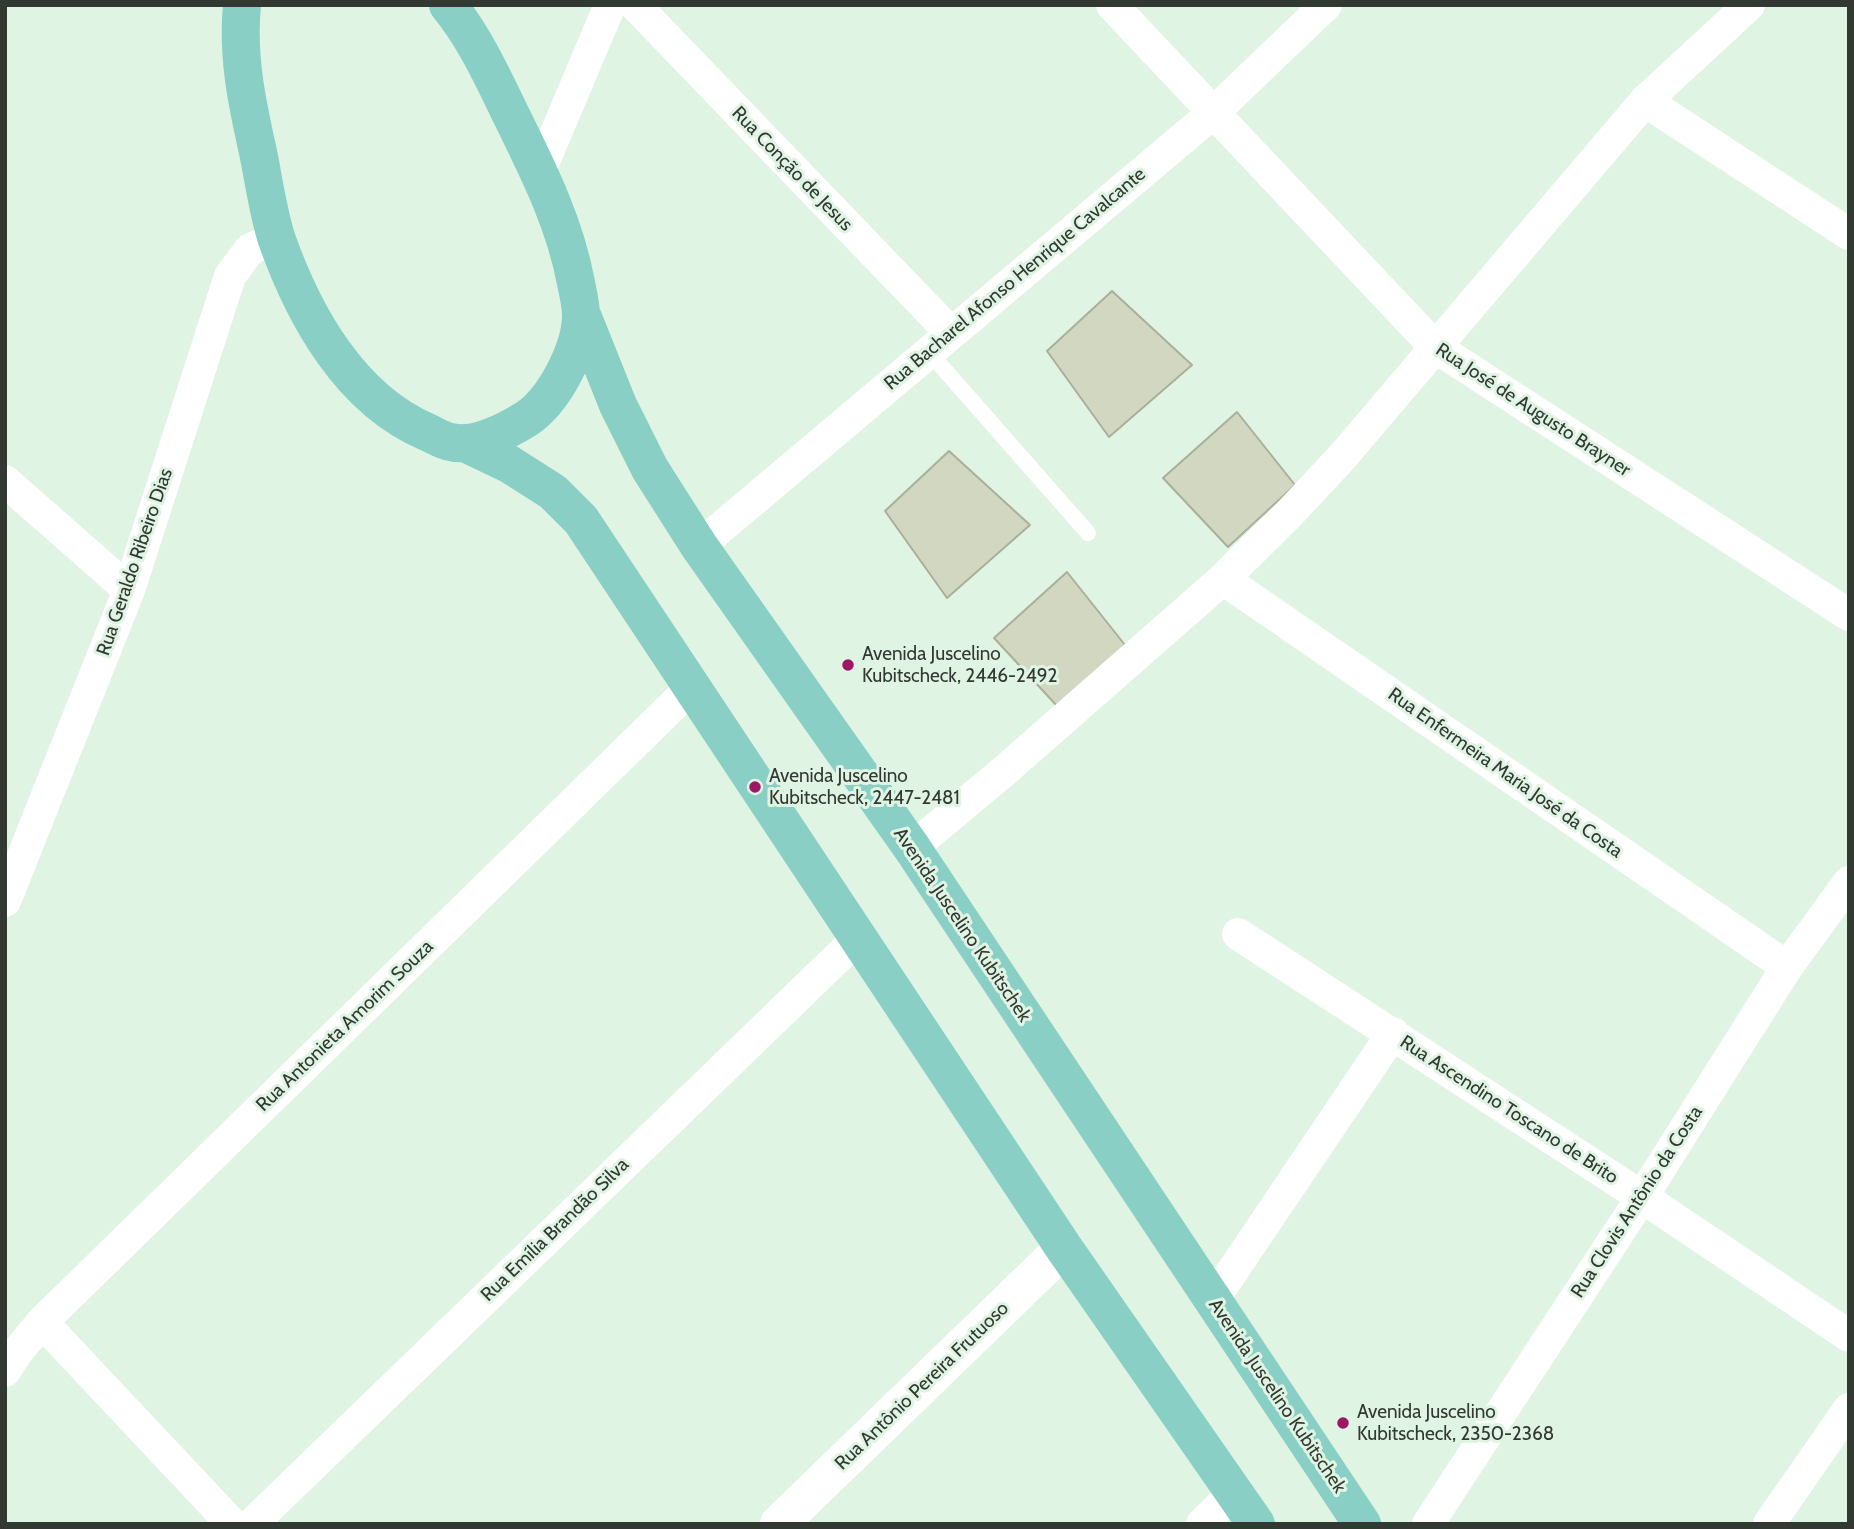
<!DOCTYPE html>
<meta charset="utf-8">
<style>
body{margin:0}
#map{position:relative;width:1854px;height:1529px;overflow:hidden;background:#e0f4e3;font-family:Cabin,sans-serif}
canvas{display:block}
.frame{position:absolute;inset:0;border:7px solid #323933;pointer-events:none}
</style>
<div id="map">
<canvas width="1854" height="1529"></canvas>
<div class="frame"></div>
</div>
<script>
const c = document.querySelector('canvas').getContext('2d');
c.lineJoin = 'round';
function paint(path, color) { c.fillStyle = color; c.fill(path, 'evenodd'); }
function stroke(path, color, width, dash) { c.strokeStyle = color; c.lineWidth = width; c.lineCap = dash ? 'butt' : 'round'; c.setLineDash(dash || []); c.stroke(path); }
function drawText(font, color, halo, rows, align = 'center') {
  c.font = font + ' Cabin,sans-serif'; c.lineWidth = 6; c.setLineDash([]); c.textBaseline = 'middle'; c.strokeStyle = halo; c.fillStyle = color; for (const [text, x, y, turn = 0] of rows) {
    c.save(); c.translate(x, y); c.rotate((+turn || 0) * Math.PI / 180); c.textAlign = isNaN(turn) ? turn : align; if (halo) c.strokeText(text, 0, 0); c.fillText(text, 0, 0); c.restore();
  }
}
const building = new Path2D(`
 M1112 291 1192 365 1109 437 1047 351Z
 M1237 412 1295 485 1228 547 1163 478Z
 M949 451 1030 525 947 598 885 511Z
 M1067 572 1125 645 1058 707 994 638Z`);
const service = new Path2D(`
 M928 351 1088 533`);
const minor = new Path2D(`
 M635 5 950 332
 M1112 5 1435 347 1849 615
 M1645 101 1849 234
 M539 173 610 5
 M5 481 129 590
 M699 546 1213 113 1326 5
 M1223 579 1787 967
 M912 848 1003 772 1223 579 1288 515 1343 456 1645 101 1749 5
 M5 901 129 590 230 276 250 249 277 238
 M1238 934 1642 1197 1849 1336
 M1213 1300 1393 1033
 M42 1322 232 1524
 M5 1371 17 1352 42 1322 692 687
 M252 1524 859 937
 M1202 1524 1235 1492
 M1428 1524 1642 1197 1787 967 1849 882
 M1769 1524 1849 1409`);
const tertiary = new Path2D(`
 M779 1524 1064 1248`);
const primary = new Path2D(`
 M242 5C237 56 247 103 258 152 264 181 268 213 277 240 304 316 350 399 427 432 434 435 443 441 451 442 474 448 507 431 526 419 554 401 581 349 581 315 581 305 578 293 576 283 565 223 538 170 511 115 494 80 474 36 448 5
 M582 315 618 405 650 469 699 546 912 848 1362 1524
 M465 443 509 464 553 492 581 520 1064 1248 1256 1524`);
const markers = [
 [848,665,7,"#9e1766"],
 [755,787,7,"#9e1766"],
 [1343,1423,7,"#9e1766"]
];
const streetNames = [
 ["Rua Conção de Jesus",792,169,46],
 ["Rua Bacharel Afonso Henrique Cavalcante",1015,279,-40],
 ["Rua José de Augusto Brayner",1533,410,33],
 ["Rua Geraldo Ribeiro Dias",135,562,-71],
 ["Rua Enfermeira Maria José da Costa",1505,773,35],
 ["Avenida Juscelino Kubitschek",962,925,56],
 ["Rua Antonieta Amorim Souza",345,1026,-44],
 ["Rua Ascendino Toscano de Brito",1509,1110,33],
 ["Rua Clovis Antônio da Costa",1637,1202,-57],
 ["Rua Emília Brandão Silva",555,1230,-44],
 ["Rua Antônio Pereira Frutuoso",922,1386,-44],
 ["Avenida Juscelino Kubitschek",1277,1396,56]
];
const poiNames = [
 ["Avenida Juscelino",862,654],
 ["Kubitscheck, 2446-2492",862,676],
 ["Avenida Juscelino",769,776],
 ["Kubitscheck, 2447-2481",769,798],
 ["Avenida Juscelino",1357,1412],
 ["Kubitscheck, 2350-2368",1357,1434]
];
paint(building, '#d1d7c1');
stroke(building, '#a9af9a', 2);
stroke(service, '#fff', 16);
stroke(minor, '#fff', 32);
stroke(tertiary, '#fff', 38);
stroke(primary, '#89cfc5', 38);
for (const [x, y, r, color] of markers) { const dot = new Path2D(); dot.arc(x, y, r, 0, 2 * Math.PI); c.fillStyle = color; c.fill(dot); stroke(dot, '#e0f4e3', 2.5); }
drawText('19px', '#323933', '#e0f4e3', streetNames);
drawText('19px', '#323933', '#e0f4e3', poiNames, 'left');
</script>
